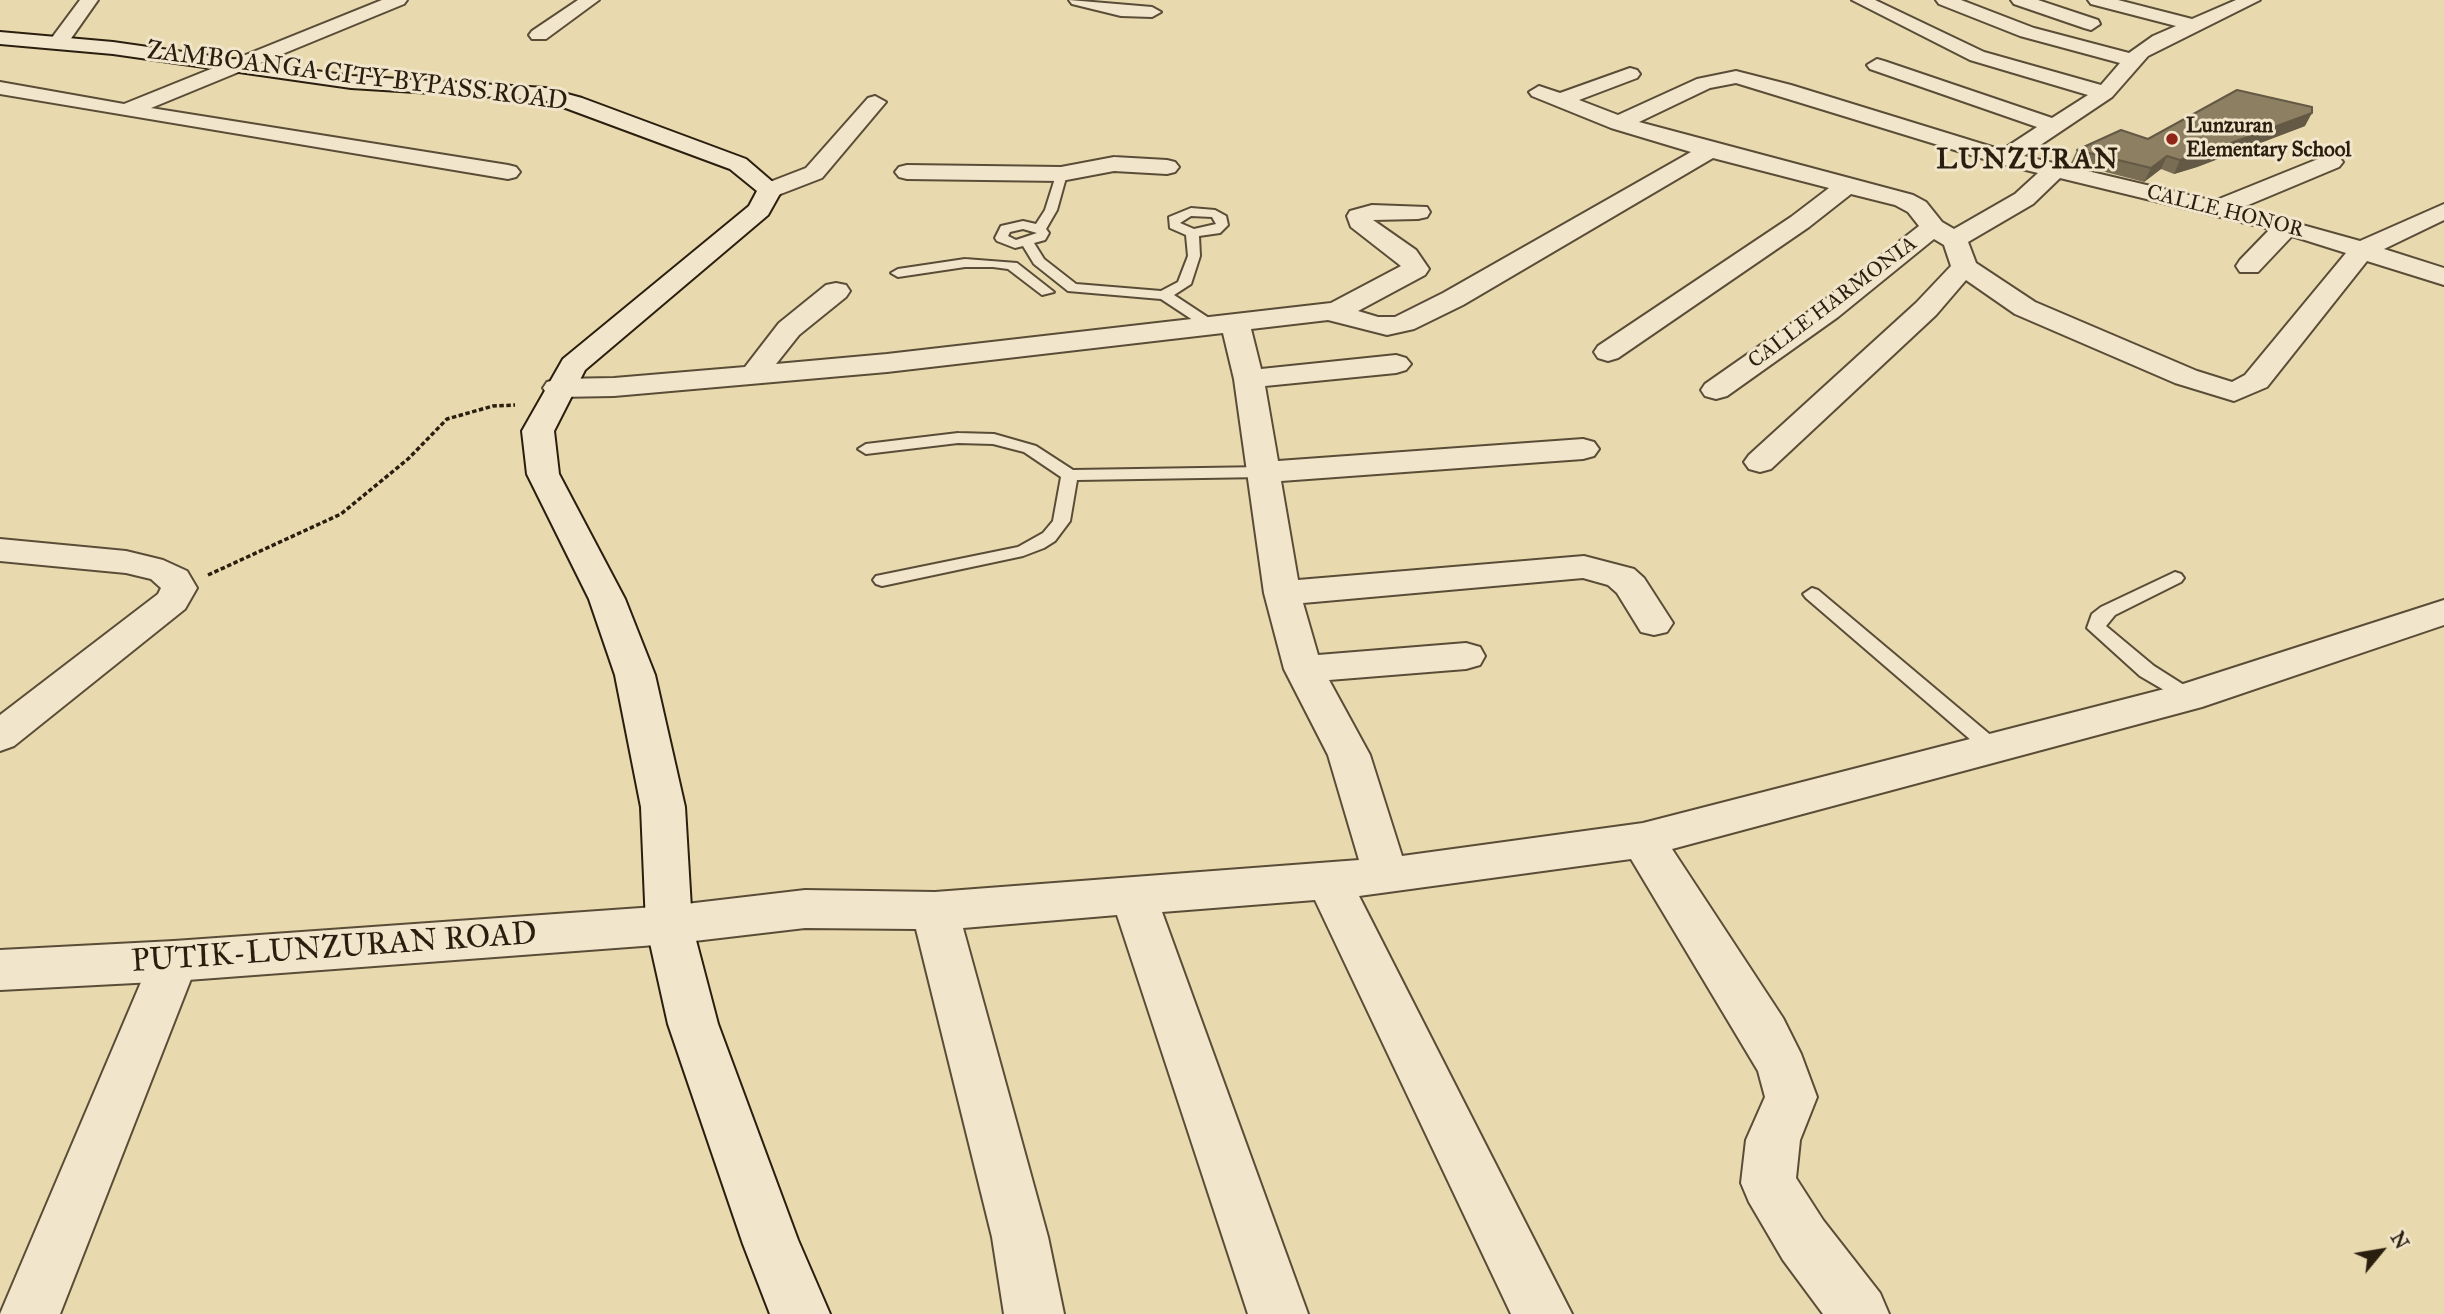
<!DOCTYPE html>
<html>
<head>
<meta charset="utf-8">
<style>
  body { margin:0 }
  #map { position:relative; width:2444px; height:1314px; overflow:hidden; background:#e9d9af; font-family:"IM FELL Great Primer",serif }
  canvas { display:block }
  .north { position:absolute; left:2346px; top:1216px; width:70px; height:70px; -webkit-text-stroke:5px #f1e6cb; paint-order:stroke; rotate:60deg; font-size:19px; font-weight:700; line-height:28px; text-align:center; color:#2a1e0f }
  .north::after { content:''; display:block; margin:auto; width:24px; height:32px; background:#2a1e0f; clip-path:polygon(50% 0,100% 100%,50% 72%,0 100%) }
</style>
</head>
<body>
<div id="map">
<canvas width="2444" height="1314"></canvas>
<div class="north">N</div>
</div>
<script>
const ctx = document.querySelector('canvas').getContext('2d');
ctx.lineJoin = 'round';
const shape = rows => new Path2D(rows.map(r => 'M' + r).join(''));
function strokePath(path, color, width, dash) { ctx.strokeStyle = color; ctx.lineWidth = width; ctx.lineCap = dash ? 'butt' : 'round'; ctx.setLineDash(dash || []); ctx.stroke(path); }
function fill(path, color) { ctx.fillStyle = color; ctx.fill(path, 'evenodd'); }
function write(font, color, halo, rows, align = 'center') {
  ctx.font = font + ' "IM FELL Great Primer",serif'; ctx.lineWidth = 6; ctx.setLineDash([]); ctx.textBaseline = 'middle'; ctx.strokeStyle = halo; ctx.fillStyle = color; for (const [text, x, y, turn = 0] of rows) {
    ctx.save(); ctx.translate(x, y); ctx.rotate((+turn || 0) * Math.PI / 180); ctx.textAlign = isNaN(turn) ? turn : align; if (halo) ctx.strokeText(text, 0, 0); ctx.fillText(text, 0, 0); ctx.restore();
  }
}
const path = shape([
  [208,575,341,514,408,459,447,419,493,406,515,405]
]);
const service = shape([
  [1057,172,1067,174,1057,210,1046,229,1049,233,1045,240,1034,243,1044,259,1076,284,1161,291,1178,282,1188,256,1186,235,1170,228,1169,217,1191,208,1215,210,1226,216,1228,225,1220,233,1199,236,1200,256,1191,284,1174,295,1215,322,1215,328,1205,328,1161,299,1068,291,1034,264,1023,246,1015,248,997,241,995,238,1001,226,1023,221,1036,224,1045,210,1057,172],
  [1191,216,1212,217,1216,224,1194,229,1180,223,1191,216],
  [1023,229,1037,233,1016,240,1008,236,1010,232,1023,229],
  [965,259,1017,263,1054,292,1042,295,1008,269,993,267,965,267,898,277,891,273,898,269,965,259],
  [958,433,994,434,1036,446,1073,470,1265,467,1273,472,1265,477,1077,480,1070,521,1055,541,1044,548,1023,556,882,586,876,584,873,580,876,576,1018,547,1043,533,1053,521,1061,477,1024,452,993,444,958,443,866,454,858,449,866,444,958,433],
  [2175,572,2181,574,2184,578,2181,582,2115,615,2106,626,2154,666,2195,692,2198,697,2195,702,2188,704,2140,676,2087,628,2092,614,2101,607,2175,572],
  [1812,588,1818,590,2000,743,2003,748,2000,753,1986,753,1806,598,1803,594,1812,588]
]);
const minor = shape([
  [80,0,98,0,65,47,51,47,48,43,80,0],
  [382,0,407,0,404,4,151,108,508,165,516,167,520,172,516,177,508,179,0,94,0,82,124,104,382,0],
  [578,0,599,0,546,39,532,39,529,35,532,31,578,0],
  [1069,0,1152,7,1161,12,1152,17,1121,16,1072,4,1069,0],
  [1852,0,1875,0,1984,52,2101,85,2120,63,2020,36,1939,4,1936,0,1961,0,2034,28,2129,53,2153,36,2176,26,2091,4,2088,0,2118,0,2192,19,2236,0,2260,0,2148,56,2112,97,2024,156,2214,201,2323,157,2339,157,2343,162,2339,167,2241,208,2360,241,2444,204,2444,220,2384,249,2444,268,2444,285,2367,261,2267,387,2234,401,2175,383,2015,314,1966,280,1936,315,1771,469,1760,472,1749,469,1744,462,1749,455,1916,303,1951,266,1944,245,1934,239,1838,317,1727,396,1716,399,1705,396,1701,390,1705,384,1818,305,1919,226,1908,212,1895,205,1851,194,1809,227,1618,358,1608,361,1598,358,1594,352,1598,346,1791,217,1829,188,1713,158,1463,305,1414,329,1387,335,1328,320,1251,329,1261,369,1396,355,1406,358,1411,364,1406,370,1396,373,1265,386,1278,461,1583,439,1594,442,1599,449,1594,456,1583,459,1281,481,1298,580,1584,556,1634,569,1644,578,1673,623,1667,632,1654,635,1641,632,1617,593,1608,585,1583,578,1303,603,1318,655,1466,643,1480,647,1485,656,1480,665,1466,669,1329,680,1370,755,1402,856,1643,823,2180,685,2444,600,2444,625,2202,707,1672,849,1783,1018,1801,1054,1817,1097,1800,1140,1796,1178,1823,1220,1880,1293,1889,1314,1823,1314,1783,1260,1749,1202,1741,1183,1746,1140,1765,1097,1758,1071,1631,859,1359,896,1572,1314,1511,1314,1315,900,1162,912,1308,1314,1248,1314,1117,915,963,928,1048,1237,1064,1314,1004,1314,992,1237,916,929,805,928,669,944,652,939,646,925,652,911,669,906,805,890,935,892,1359,860,1328,755,1284,669,1264,593,1234,379,1223,333,887,372,614,396,558,397,547,394,543,388,547,382,558,379,614,378,745,367,779,323,826,285,836,283,846,285,850,291,846,297,799,335,776,364,887,354,1331,303,1401,266,1351,227,1347,216,1350,211,1372,205,1427,207,1430,212,1427,217,1418,219,1373,220,1416,250,1429,269,1425,275,1358,311,1378,317,1395,317,1443,293,1691,152,1611,128,1532,96,1529,92,1539,86,1560,93,1630,68,1637,70,1640,74,1637,78,1579,100,1618,115,1697,79,1736,71,1791,85,2002,150,2037,127,1870,69,1867,65,1877,59,1884,61,2052,118,2088,95,1970,60,1852,0],
  [1736,83,1997,163,2038,173,2015,194,1954,229,1942,222,1926,202,1913,195,1639,122,1710,88,1736,83],
  [2060,178,2270,229,2240,260,2236,266,2240,272,2258,272,2292,236,2346,253,2245,375,2232,382,2197,371,2035,302,1976,263,1968,242,2033,204,2060,178],
  [2011,0,2038,0,2098,20,2100,24,2091,30,2084,28,2014,4,2011,0],
  [875,96,886,102,822,178,778,195,762,195,758,190,762,185,806,168,868,98,875,96],
  [1114,157,1167,160,1175,162,1179,167,1175,172,1167,174,1114,171,1061,181,907,179,899,177,895,172,899,167,907,165,1061,167,1114,157],
  [0,539,126,551,163,560,187,571,197,588,185,609,14,746,0,751,0,715,158,594,161,588,151,579,126,573,0,561,0,539],
  [174,941,191,947,198,961,60,1314,0,1314,150,961,157,947,174,941]
]);
const tertiary = shape([
  [669,906,686,911,692,925,686,939,669,944,174,981,0,990,0,950,174,941,669,906]
]);
const secondary = shape([
  [0,32,113,42,351,76,545,88,582,98,746,159,782,190,768,215,585,370,554,431,559,474,625,599,655,675,685,807,692,925,718,1024,798,1240,830,1314,770,1314,743,1244,668,1024,646,925,641,807,615,675,589,599,527,474,522,431,563,359,749,206,757,191,730,169,544,100,351,88,113,54,0,44,0,32]
]);
const wall = shape([
  [2305,126,2197,167,2174,174,2161,169,2144,182,2071,163,2077,150,2148,139]
]);
const shadedWall = shape([
  [2312,113,2305,126,2197,167,2174,174,2180,160],
  [2167,156,2161,169,2144,182,2151,168]
]);
const building = shape([
  [2237,90,2312,107,2312,113,2204,153,2180,160,2167,156,2151,168,2077,150,2121,130,2148,139,2237,90]
]);
const markers = [
  [2172,139,7,"#8f2418"]
];
const farPoinames = [
  ["Lunzuran",2186,127],
  ["Elementary School",2186,151]
];
const farStreetnames = [
  ["CALLE HONOR",2225,212,14],
  ["CALLE HARMONIA",1833,303,-37]
];
const streetNames = [
  ["ZAMBOANGA CITY BYPASS ROAD",357,77,7]
];
const farDistrictnames = [
  ["LUNZURAN",2028,161]
];
const nearStreetnames = [
  ["PUTIK-LUNZURAN ROAD",334,949,-4]
];
strokePath(service, '#5a4d37', 4);
strokePath(minor, '#5a4d37', 4);
strokePath(tertiary, '#5a4d37', 4);
strokePath(secondary, '#2a1e0f', 4);
strokePath(path, '#2a1e0f', 3.5, [4.5, 2.5]);
fill(service, '#f1e6cb');
fill(minor, '#f1e6cb');
fill(tertiary, '#f1e6cb');
fill(secondary, '#f1e6cb');
fill(wall, '#796d54');
fill(shadedWall, '#635945');
fill(building, '#8d7f62');
strokePath(building, '#635945', 2);
for (const [x, y, r, color] of markers) { const dot = new Path2D(); dot.arc(x, y, r, 0, 2 * Math.PI); ctx.fillStyle = color; ctx.fill(dot); strokePath(dot, '#f1e6cb', 2.5); }
write('bold 21px', '#2a1e0f', '#f1e6cb', farPoinames, 'left');
write('21px', '#2a1e0f', '#f1e6cb', farStreetnames);
write('26px', '#2a1e0f', '#f1e6cb', streetNames);
ctx.letterSpacing = '2px';
write('bold 28px', '#2a1e0f', '#f1e6cb', farDistrictnames);
ctx.letterSpacing = '0px';
write('32px', '#2a1e0f', '#f1e6cb', nearStreetnames);
</script>
</body>
</html>
